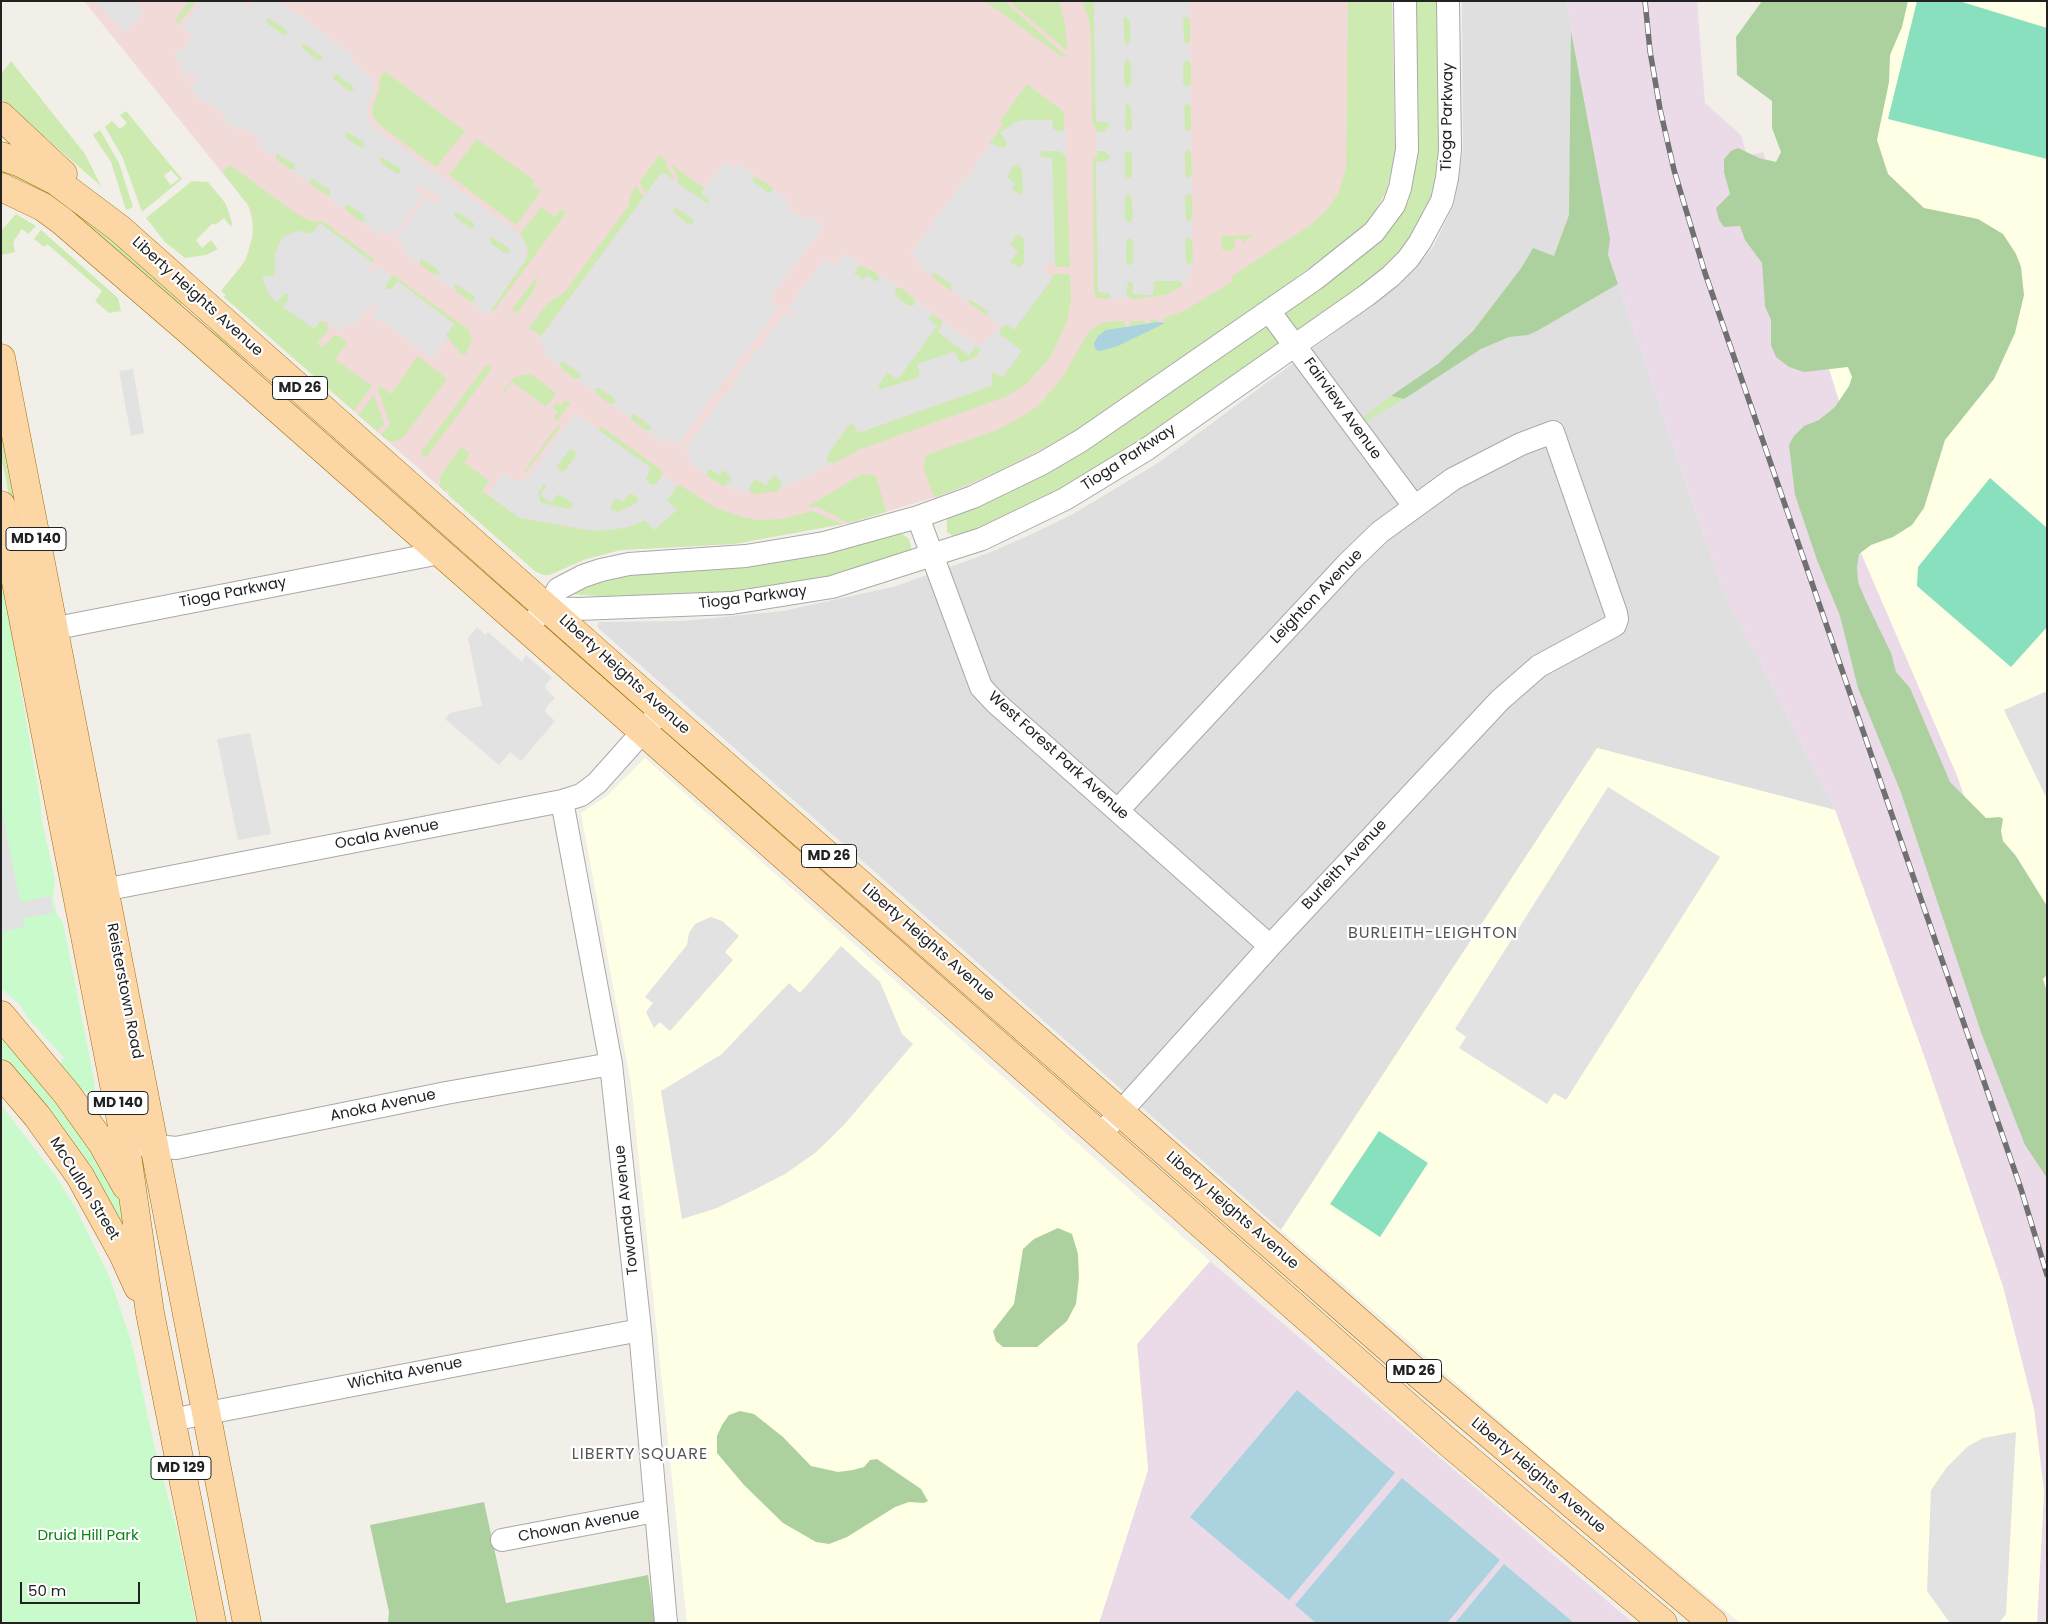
<!DOCTYPE html>
<html>
<head>
<meta charset="utf-8">
<style>
  body { margin:0 }
  #map { position:relative; width:2048px; height:1624px; overflow:hidden; background:#f2efe9; font-family:Poppins,sans-serif }
  canvas { display:block }
  .frame { position:absolute; inset:0; border:2px solid #222; pointer-events:none }
  .scale { position:absolute; left:20px; top:1582px; width:120px; height:22px; box-sizing:border-box; border:2px solid #222; border-top:0; padding-left:6px; font-size:15px; line-height:18px; white-space:nowrap; color:#222; -webkit-text-stroke:4px #fff; paint-order:stroke }
</style>
</head>
<body>
<div id="map">
<canvas width="2048" height="1624"></canvas>
<div class="frame"></div>
<div class="scale">50 m</div>
</div>
<script>
const ctx = document.querySelector('canvas').getContext('2d');
ctx.lineJoin = 'round';
function fill(path, color) { ctx.fillStyle = color; ctx.fill(path, 'evenodd'); }
const shape = rows => new Path2D(rows.map(r => 'M' + r).join(''));
function strokePath(path, color, width, dash) { ctx.strokeStyle = color; ctx.lineWidth = width; ctx.lineCap = dash ? 'butt' : 'round'; ctx.setLineDash(dash || []); ctx.stroke(path); }
function write(font, color, halo, rows, align = 'center') {
  ctx.font = font + ' Poppins,sans-serif'; ctx.lineWidth = 4.5; ctx.setLineDash([]); ctx.textBaseline = 'middle'; ctx.strokeStyle = halo; ctx.fillStyle = color; for (const [text, x, y, turn = 0] of rows) {
    ctx.save(); ctx.translate(x, y); ctx.rotate((+turn || 0) * Math.PI / 180); ctx.textAlign = isNaN(turn) ? turn : align; if (halo) ctx.strokeText(text, 0, 0); ctx.fillText(text, 0, 0); ctx.restore();
  }
}
const residential = shape([
  [1462,1,1566,1,1610,239,1608,255,1722,588,1835,810,1597,748,1281,1230,597,627,599,622,684,621,783,611,893,587,989,553,1032,534,1073,514,1158,463,1399,285,1432,249,1454,205,1463,151]
]);
const commercial = shape([
  [84,1,1392,1,1395,150,1386,192,1368,221,1259,304,1076,431,1033,455,970,485,939,496,849,523,734,544,620,550,586,559,549,575,543,575,535,571,224,297,226,295,221,291,242,266,252,245,253,223,248,205]
]);
const industrial = shape([
  [1566,1,1697,1,1705,103,1741,135,1747,156,1763,152,1958,778,2047,1040,2047,1623,2037,1623,2044,1491,2034,1409,2003,1287,1923,1053,1835,810,1722,588,1608,255,1610,239],
  [1210,1261,1633,1623,1099,1623,1148,1470,1137,1344]
]);
const education = shape([
  [1856,1,2047,1,2047,1040,1958,778,1811,437,1847,426,1778,207],
  [1597,748,1835,810,1923,1053,2003,1287,2034,1409,2044,1491,2037,1623,1740,1623,1558,1472,1281,1230],
  [645,758,1210,1261,1137,1344,1148,1470,1099,1623,687,1623,631,1084,581,813,607,796]
]);
const grass = shape([
  [188,1,196,1,179,24,176,23,177,18],
  [985,1,1004,1,1067,57,1062,57],
  [1009,1,1059,1,1065,23,1067,51],
  [1082,1,1094,1,1096,121,1107,122,1110,125,1107,131,1101,133,1096,132,1097,128,1092,123,1091,41,1089,20],
  [1348,1,1392,1,1395,156,1386,192,1372,216,1361,228,1331,252,1224,330,1076,431,1000,471,937,497,933,495,923,466,926,455,997,430,1023,416,1039,405,1062,378,1088,333,1097,325,1104,322,1124,321,1126,328,1130,326,1130,321,1145,321,1145,326,1150,325,1150,320,1158,319,1158,322,1163,325,1164,318,1184,311,1233,281,1231,277,1312,224,1327,210,1339,192,1346,168],
  [1414,1,1443,1,1445,125,1434,195,1399,258,1306,330,1297,330,1284,313,1412,185,1416,159],
  [1126,16,1130,19,1131,41,1127,45,1124,41,1123,18],
  [1188,16,1190,20,1190,42,1187,45,1183,40,1183,20],
  [268,18,287,30,288,34,283,35,267,23,266,21],
  [303,43,322,56,323,59,319,61,303,49,301,46],
  [1127,59,1131,63,1131,85,1128,88,1124,84,1124,63],
  [1187,59,1191,63,1191,84,1187,88,1183,84,1183,64],
  [11,61,85,154,101,186,1,99,1,74],
  [384,71,465,131,436,167,382,127,372,116,372,109,379,90,380,78],
  [334,75,338,75,353,86,354,90,349,91,334,79],
  [1027,84,1064,112,1064,130,1058,132,1053,129,1052,120,1033,120,1006,139,1008,143,1005,148,989,144,1003,124,1000,121],
  [1126,103,1129,104,1131,108,1132,128,1129,132,1125,130],
  [1187,103,1191,105,1191,129,1188,132,1184,128,1184,107],
  [126,111,182,179,142,212,122,156,105,127,112,121,120,129,127,123,120,115],
  [171,170,179,179,171,185,164,176],
  [100,130,119,163,133,207,126,210,111,162,93,135],
  [346,131,364,142,365,148,361,148,345,137],
  [477,139,535,181,532,184,541,191,516,225,449,175],
  [1188,149,1191,153,1192,176,1189,179,1185,174,1185,152],
  [1100,150,1107,152,1110,157,1107,161,1096,162,1098,292,1109,293,1111,295,1110,298,1105,299,1096,297,1094,291,1093,160,1098,155,1096,151],
  [1127,150,1132,154,1132,176,1128,179,1125,176,1125,153],
  [1043,151,1061,151,1066,156,1070,267,1055,267,1052,158,1041,157,1039,155],
  [276,153,294,164,296,169,289,169,276,159],
  [660,155,667,161,666,164,674,179,662,173,647,193,643,190,640,181],
  [381,157,400,168,401,172,397,174,382,164,379,160],
  [670,164,704,188,701,193,708,198,709,203,705,204,677,183,679,179],
  [1017,164,1022,170,1023,191,1020,195,1011,189,1014,184,1007,178,1013,166],
  [1,165,53,189,184,301,179,307,55,201,24,182,1,173],
  [230,165,297,214,308,220,324,222,375,260,373,263,320,223,312,234,297,231,282,238,275,275,263,277,270,296,277,302,284,294,288,294,289,299,314,329,320,321,328,323,328,331,317,343,323,347,334,336,339,336,347,343,335,359,372,386,354,411,224,297,226,295,221,291,246,260,253,234,252,213,248,205,222,171],
  [754,176,772,187,772,192,767,192,753,182],
  [311,178,330,190,330,195,326,195,312,185,309,182],
  [192,181,208,182,226,204,232,223,231,227,224,218,215,225,213,223,196,240,202,248,211,240,218,249,206,255,185,258,165,242,146,218],
  [637,185,640,193,645,196,541,336,529,328,548,303,564,293,628,207,631,194],
  [1128,193,1132,198,1133,218,1130,223,1125,220,1125,197],
  [1189,193,1192,196,1192,218,1189,222,1185,218,1185,197],
  [346,204,365,215,365,221,360,221,347,211,344,208],
  [541,207,555,217,561,209,566,213,493,312,491,310,526,260,528,249,520,234],
  [674,207,693,219,693,224,688,224,675,214,673,210],
  [456,211,473,222,475,227,471,229,456,218,454,215],
  [16,214,36,226,28,234,22,229,13,242,15,252,2,255,1,231],
  [41,230,118,298,121,311,109,313,95,301,102,291,47,244,44,247,34,239],
  [1016,235,1020,235,1024,240,1024,263,1020,268,1010,262,1018,252,1010,245],
  [1254,235,1242,243,1242,238,1234,239,1235,248,1228,252,1222,249,1221,236],
  [490,237,495,238,509,248,510,253,504,253,491,244],
  [1129,237,1133,242,1133,262,1130,266,1126,264,1126,241],
  [1189,237,1192,240,1193,261,1189,266,1186,262,1185,240],
  [420,258,438,270,440,275,433,274,421,265,419,262],
  [860,265,878,274,879,281,863,280,854,273],
  [933,273,936,273,950,283,953,286,951,291,931,276],
  [1054,274,1070,274,1071,301,1066,324,1050,358,1025,385,1005,397,861,449,833,464,827,462,828,452,850,424,854,425,858,433,993,385,990,375,992,372,1003,377,1022,351,999,334,1001,327,1007,325,1014,330],
  [393,275,469,330,472,340,466,354,462,355,446,335,454,324,398,282,392,289,386,289,386,284],
  [538,275,534,290,517,313,512,309],
  [1128,281,1133,283,1134,294,1152,295,1155,281,1181,281,1183,285,1166,295,1132,299,1126,294],
  [454,285,458,285,474,296,475,302,470,301,456,291],
  [896,288,901,288,915,299,914,306,909,306,895,296,894,293],
  [969,299,988,311,987,316,966,301],
  [931,314,943,321,938,332,969,355,977,346,981,349,979,353,975,358,963,363,958,362,954,352,918,364,920,374,918,378,879,390,878,385,887,373,898,379,937,326,928,319],
  [1266,324,1283,341,1214,393,1034,507,956,538,947,532,947,518],
  [210,327,260,369,258,370,214,336],
  [418,356,447,379,405,435,399,440,391,442,381,435,390,425,378,389,380,386,391,394],
  [561,361,580,372,581,377,575,379,561,368,559,365],
  [486,365,491,366,490,371,427,456,423,457,421,452],
  [527,374,534,376,556,393,546,407,512,382,504,393,502,392,515,377],
  [597,387,615,399,616,403,610,404,596,394,595,389],
  [374,395,384,424,377,431,358,415],
  [1391,396,1404,399,1363,423,1363,417],
  [566,400,570,403,557,421,554,418,558,412,552,407,557,403,561,405],
  [1,411,42,615,38,621,34,618,1,456],
  [631,413,650,425,650,430,646,431,631,419],
  [558,425,560,427,526,472,524,471],
  [601,426,660,469,663,475,656,484,651,485,646,479,651,468,598,430],
  [461,447,470,453,464,462,489,481,482,491,520,518,586,530,632,526,645,520,654,530,677,510,667,501,677,486,683,487,716,508,742,517,758,520,782,519,812,511,843,524,734,544,620,550,586,559,549,575,543,575,535,571,448,495,450,492,447,490,445,492,440,486,440,476],
  [571,448,577,454,565,471,561,472,557,466],
  [707,469,723,470,731,476,731,480,726,486,723,486,707,476],
  [862,474,876,476,886,512,849,523,818,507,807,507],
  [774,475,782,482,778,491,757,494,749,492,748,489,755,479,766,485],
  [543,484,547,486,541,496,551,503,557,495,561,495,572,503,573,507,569,509,541,503,538,494],
  [629,493,638,497,639,502,618,512,611,510,611,506,616,497,622,501],
  [900,532,909,539,911,546,911,551,900,560,771,590,633,599,570,594,591,581]
]);
const forest = shape([
  [1762,1,1908,1,1902,27,1890,55,1889,82,1877,140,1888,174,1924,208,1978,219,2003,234,2016,254,2021,267,2024,295,2015,333,1994,379,1945,440,1924,508,1912,525,1893,537,1871,545,1859,554,1857,567,1858,582,1865,599,1891,653,1896,672,1910,688,1950,782,1986,818,2000,817,2003,819,2001,831,2003,841,2016,856,2047,906,2047,975,2043,979,2047,992,2047,1178,2025,1145,1982,1035,1900,790,1858,688,1840,616,1817,560,1795,495,1789,445,1794,436,1804,426,1819,420,1835,407,1849,386,1852,377,1848,367,1804,372,1789,367,1776,357,1771,345,1771,320,1765,306,1762,263,1745,240,1740,226,1724,227,1719,220,1716,208,1730,194,1724,172,1724,159,1731,151,1738,148,1759,158,1776,162,1781,152,1772,128,1772,101,1737,75,1736,37],
  [1571,31,1610,239,1608,255,1618,284,1537,331,1528,335,1509,337,1481,349,1404,399,1391,396,1439,363,1473,331,1522,267,1533,248,1554,256,1569,215],
  [1058,1228,1072,1234,1078,1254,1079,1278,1076,1304,1067,1321,1037,1347,1003,1347,996,1341,993,1331,1014,1304,1023,1249,1034,1239],
  [740,1411,754,1414,783,1437,811,1466,838,1472,853,1470,864,1467,870,1460,877,1459,921,1489,928,1501,924,1503,909,1502,895,1507,847,1537,829,1544,816,1542,783,1523,744,1485,717,1453,717,1436,722,1425,729,1415],
  [484,1502,506,1603,648,1575,655,1623,388,1623,389,1612,370,1525]
]);
const park = shape([
  [1,543,23,666,17,668,41,805,41,817,55,879,53,898,56,912,63,923,70,958,94,1079,95,1091,91,1092,81,1092,57,1068,64,1058,28,1018,21,1006,1,988],
  [1,1037,57,1100,111,1179,121,1201,128,1235,22,1081,1,1059],
  [1,1105,55,1175,76,1209,110,1278,132,1344,156,1453,177,1530,196,1623,1,1623]
]);
const pitch = shape([
  [1917,1,1959,1,2047,28,2047,159,1888,119],
  [1990,478,2047,528,2047,627,2011,667,1917,586,1918,567],
  [1379,1131,1428,1163,1380,1237,1330,1204]
]);
const parking = shape([
  [96,1,136,1,137,6,144,12,135,25,131,24,124,32],
  [201,1,239,1,250,9,252,5,249,1,279,1,352,55,353,62,373,78,374,90,366,111,369,121,374,128,520,234,526,245,527,257,491,310,489,316,470,301,475,302,474,296,458,285,454,285,456,291,433,274,440,275,438,270,421,258,419,262,421,265,399,249,404,250,405,247,396,239,423,202,427,197,437,203,440,200,439,197,416,183,416,189,423,195,393,236,382,230,380,233,381,236,360,221,365,221,364,215,347,204,344,208,347,211,326,195,330,195,330,190,312,178,309,182,312,185,289,169,295,170,294,164,276,152,274,156,276,159,255,143,260,144,259,139,241,127,239,130,241,133,219,117,225,117,224,113,208,102,205,102,205,105,188,85,193,86,197,78,188,71,185,80,174,49,181,52,191,40,190,34,182,28],
  [269,17,287,30,288,34,283,35,267,23,266,20],
  [304,43,322,56,323,59,318,61,303,49,301,46],
  [336,74,353,86,354,91,349,91,334,79,333,75],
  [346,131,364,142,365,148,360,147,345,137],
  [381,157,400,168,401,172,397,174,382,164,379,160],
  [456,211,473,222,475,227,471,229,456,218,454,215],
  [491,237,509,248,509,254,504,253,491,244,489,240],
  [1094,1,1190,1,1190,20,1186,15,1183,20,1184,42,1189,44,1190,40,1191,63,1186,59,1183,64,1183,84,1188,88,1191,84,1191,106,1186,103,1184,107,1185,130,1189,131,1191,128,1191,153,1189,150,1185,151,1184,164,1185,177,1189,179,1192,176,1192,196,1188,193,1185,197,1186,220,1189,222,1192,218,1192,240,1189,237,1185,240,1186,262,1189,265,1192,263,1192,268,1188,281,1183,286,1181,281,1154,281,1153,295,1133,294,1133,283,1128,281,1126,294,1132,299,1108,299,1111,297,1109,293,1098,292,1096,162,1107,161,1110,157,1105,151,1096,151,1096,132,1104,132,1110,125,1107,122,1096,122],
  [1126,16,1130,21,1131,41,1127,45,1124,41,1123,18],
  [1127,59,1131,63,1131,84,1127,88,1124,84,1124,63],
  [1128,103,1131,108,1132,128,1127,132,1125,128,1124,107],
  [1127,150,1132,154,1132,176,1128,179,1125,176,1125,154],
  [1128,193,1132,198,1133,218,1130,223,1125,219,1125,197],
  [1129,237,1133,242,1133,262,1130,266,1126,262,1126,241],
  [1024,120,1052,120,1052,128,1058,132,1064,130,1066,125,1066,156,1059,151,1043,151,1039,154,1042,158,1052,158,1055,262,1043,264,1043,270,1053,278,1014,330,1007,325,1001,327,987,316,988,311,972,300,966,301,951,291,952,285,937,274,934,273,931,276,918,266,918,260,910,254,928,230,933,229,932,224,967,177,971,177,971,172,992,143,1001,148,1007,147,1007,142,1000,133,1015,122],
  [1017,164,1022,170,1023,191,1020,195,1011,189,1015,184,1006,176,1013,166],
  [1017,234,1023,236,1024,240,1024,263,1020,268,1010,262,1018,252,1011,246,1010,242],
  [725,161,735,168,738,165,736,161,757,177,753,176,752,180,767,192,772,192,772,187,792,203,788,202,786,206,795,213,805,219,808,216,806,213,824,226,770,298,771,302,779,307,742,358,737,358,738,363,710,400,706,401,707,405,678,445,668,439,665,441,666,445,645,430,650,430,651,426,636,414,630,414,631,419,610,404,615,403,615,399,599,387,595,389,596,394,575,379,580,378,581,374,566,362,560,362,561,368,541,353,546,352,547,349,538,341,662,172,708,204,709,200,701,193],
  [676,207,693,219,693,224,688,224,675,214,673,210],
  [320,223,373,263,368,270,370,274,378,266,392,277,386,284,386,289,392,289,398,281,454,324,446,335,448,338,432,358,372,315,377,307,376,304,373,304,357,322,343,327,340,331,324,320,320,321,314,329,283,307,289,299,288,294,284,294,277,303,270,296,262,277,275,275,275,253,282,238,297,231,312,234],
  [845,253,863,266,857,266,853,272,863,280,867,275,877,282,880,278,878,274,881,275,901,288,896,288,894,294,909,306,915,305,914,299,936,315,931,314,928,318,937,326,902,374,898,379,887,373,878,386,879,390,918,378,920,374,917,364,923,362,955,352,960,363,976,357,980,351,980,347,975,347,969,355,938,332,943,324,942,320,979,346,1000,328,1000,334,1022,351,1003,377,996,372,991,373,993,385,858,433,854,425,850,424,827,455,827,462,834,463,778,491,782,482,774,475,766,485,755,479,748,489,752,493,724,486,731,480,729,475,723,470,719,475,709,469,706,472,707,476,687,461,691,461,693,457,684,449,697,431,702,430,701,426,729,389,733,388,732,383,760,346,764,346,764,341,785,312,793,317,797,317,797,313,789,307,825,258,835,265],
  [133,369,144,433,131,436,119,371],
  [575,413,651,468,646,477,647,482,654,486,663,475,677,486,667,501,677,510,654,530,645,520,624,528,597,531,520,518,488,495,504,474,515,481,527,479],
  [570,449,574,449,577,454,565,471,561,472,557,469,557,466],
  [543,484,547,486,540,495,551,503,557,495,561,495,573,504,573,508,569,509,541,503,538,494],
  [630,493,639,498,637,503,618,512,611,510,611,506,616,498,622,502],
  [477,627,485,635,488,632,522,662,526,655,552,678,545,685,546,689,555,698,546,708,545,712,555,721,521,761,510,752,499,765,445,719,450,713,482,706,468,638],
  [2047,691,2047,799,2004,710],
  [250,733,271,834,238,840,217,739],
  [1608,787,1720,857,1566,1100,1554,1093,1547,1104,1459,1048,1466,1037,1455,1029],
  [1,805,20,902,50,896,53,913,23,918,24,927,1,932],
  [711,917,722,921,739,936,725,952,733,960,670,1031,660,1022,654,1028,646,1012,653,1003,645,997,687,945,689,933,695,924],
  [841,946,880,982,902,1034,913,1044,843,1126,815,1153,785,1174,752,1191,717,1208,682,1219,661,1091,722,1054,789,983,800,993],
  [2016,1432,2006,1614,1999,1623,1950,1623,1927,1591,1931,1490,1947,1467,1967,1447,1983,1438]
]);
const water = shape([
  [1158,322,1165,323,1118,346,1100,351,1095,349,1094,343,1098,336,1106,330],
  [1297,1390,1395,1473,1289,1600,1190,1517],
  [1402,1478,1500,1560,1447,1623,1316,1623,1295,1605],
  [1504,1564,1574,1623,1455,1623]
]);
const minor = shape([
  [1269,311,1414,506],
  [918,517,981,687,996,703,1270,946],
  [548,608,578,609,732,603,832,587,982,539,1065,499,1147,449,1367,295,1391,276,1408,259,1420,242,1442,201,1447,178,1450,150,1448,1],
  [538,616,548,608,558,589,583,576,601,570,629,564,746,556,824,543,918,517,973,497,1043,463,1082,440,1315,279,1374,232,1394,205,1400,188,1407,150,1405,1],
  [26,634,440,553],
  [562,801,611,1064,640,1330,666,1623],
  [88,893,562,801,581,795,597,783,662,710],
  [1100,1135,1270,946,1500,700,1539,666,1615,625,1617,619,1616,613,1553,432,1521,444,1453,479,1380,532,1348,563,1118,810],
  [138,1144,176,1148,446,1093,611,1064],
  [171,1420,640,1330],
  [502,1540,655,1511]
]);
const major = shape([
  [1,116,63,174],
  [1,156,21,163,56,181,120,229,662,710,1417,1373,1713,1623],
  [1,187,43,207,62,221,195,336,1449,1443,1663,1623],
  [1,358,247,1623],
  [1,505,125,1141,150,1313,212,1623],
  [1,1015,67,1094,102,1143,126,1186],
  [1,1074,37,1116,80,1176,123,1254,138,1287]
]);
const rail = shape([
  [1645,1,1650,51,1660,109,1674,170,1705,273,2021,1189,2047,1275]
]);
const shields = [
  [300,388,55],
  [36,539,60],
  [829,856,55],
  [118,1103,60],
  [1414,1371,55],
  [181,1468,60]
];
const shieldNames = [
  ["MD 26",300,388],
  ["MD 140",36,539],
  ["MD 26",829,856],
  ["MD 140",118,1103],
  ["MD 26",1414,1371],
  ["MD 129",181,1468]
];
const streetNames = [
  ["Tioga Parkway",1448,117,-89],
  ["Liberty Heights Avenue",197,297,42],
  ["Fairview Avenue",1342,409,54],
  ["Tioga Parkway",1129,458,-33],
  ["Tioga Parkway",233,593,-11],
  ["Leighton Avenue",1317,597,-46],
  ["Tioga Parkway",753,598,-7],
  ["Liberty Heights Avenue",624,675,42],
  ["West Forest Park Avenue",1058,756,42],
  ["Ocala Avenue",387,835,-11],
  ["Burleith Avenue",1345,865,-47],
  ["Liberty Heights Avenue",928,943,41],
  ["Reisterstown Road",124,991,79],
  ["Anoka Avenue",383,1106,-12],
  ["McCulloh Street",84,1189,58],
  ["Towanda Avenue",627,1210,-96],
  ["Liberty Heights Avenue",1232,1211,41],
  ["Wichita Avenue",405,1374,-11],
  ["Liberty Heights Avenue",1538,1476,40],
  ["Chowan Avenue",579,1526,-11]
];
const parkNames = [
  ["Druid Hill Park",88,1536]
];
const neighbourhoodNames = [
  ["BURLEITH-LEIGHTON",1433,934],
  ["LIBERTY SQUARE",640,1455]
];
fill(residential, '#e0dfdf');
fill(commercial, '#f2dad9');
fill(industrial, '#ebdbe8');
fill(education, '#ffffe5');
fill(grass, '#cdebb0');
fill(forest, '#add19e');
fill(park, '#c8facc');
fill(pitch, '#88e0be');
fill(parking, '#e2e2e2');
fill(water, '#aad3df');
strokePath(minor, '#a9a9a9', 24);
strokePath(major, '#a06b00', 29);
strokePath(minor, '#fff', 22);
strokePath(major, '#fcd6a4', 28);
strokePath(rail, '#707070', 5.5);
strokePath(rail, '#fff', 4, [11]);
for (const [x, y, w] of shields) { const box = new Path2D(); box.roundRect(x - w / 2, y - 11.5, w, 23, 4); ctx.fillStyle = '#fff'; ctx.fill(box); strokePath(box, '#222', 1); }
write('bold 14px', '#222', null, shieldNames);
write('15px', '#222', '#fff', streetNames);
write('15px', '#0c8416', '#fff', parkNames);
ctx.letterSpacing = '1px';
write('16px', '#555', '#fff', neighbourhoodNames);
ctx.letterSpacing = '0px';
</script>
</body>
</html>
